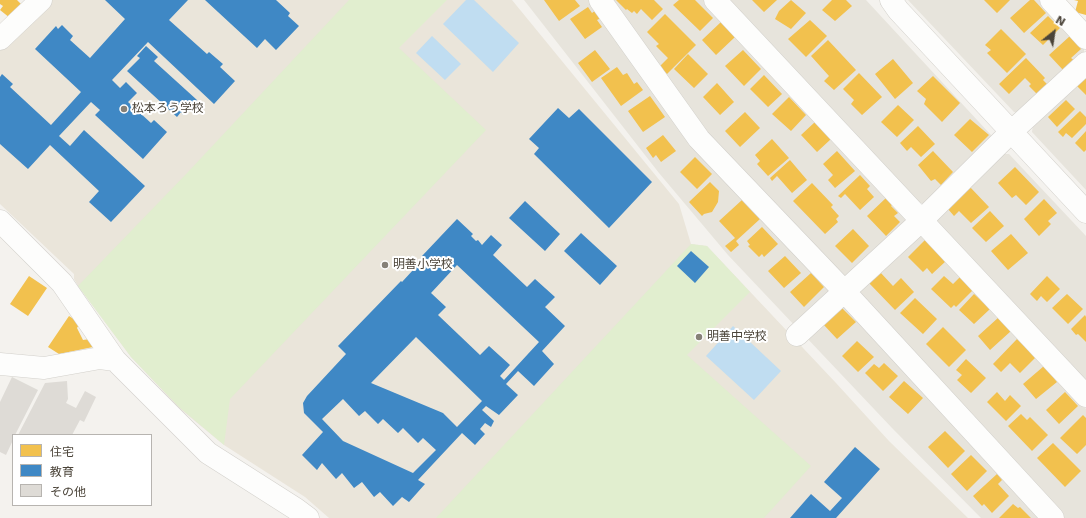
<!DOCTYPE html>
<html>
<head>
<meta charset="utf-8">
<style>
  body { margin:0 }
  #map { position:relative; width:1086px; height:518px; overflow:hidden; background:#f4f2ee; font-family:"DejaVu Sans","Noto Sans JP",sans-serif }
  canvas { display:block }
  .legend { position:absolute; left:12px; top:434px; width:140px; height:72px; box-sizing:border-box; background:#fff; border:1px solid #b7b4b0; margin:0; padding:5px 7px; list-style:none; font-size:12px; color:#4b4439 }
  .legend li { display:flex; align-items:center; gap:8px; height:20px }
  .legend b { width:20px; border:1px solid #b7b4b0 }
  .north { position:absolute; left:1034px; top:12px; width:40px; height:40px; -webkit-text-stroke:3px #fff; paint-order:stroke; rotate:30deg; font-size:11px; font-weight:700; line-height:16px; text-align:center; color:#4b4439 }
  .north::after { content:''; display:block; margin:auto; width:14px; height:18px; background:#4b4439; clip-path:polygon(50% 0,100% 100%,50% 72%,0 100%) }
</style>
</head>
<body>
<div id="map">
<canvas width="1086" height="518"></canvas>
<ul class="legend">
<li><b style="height:11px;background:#f2c14e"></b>住宅</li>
<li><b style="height:11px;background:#3f88c5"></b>教育</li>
<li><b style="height:11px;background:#dedbd6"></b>その他</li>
</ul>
<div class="north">N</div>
</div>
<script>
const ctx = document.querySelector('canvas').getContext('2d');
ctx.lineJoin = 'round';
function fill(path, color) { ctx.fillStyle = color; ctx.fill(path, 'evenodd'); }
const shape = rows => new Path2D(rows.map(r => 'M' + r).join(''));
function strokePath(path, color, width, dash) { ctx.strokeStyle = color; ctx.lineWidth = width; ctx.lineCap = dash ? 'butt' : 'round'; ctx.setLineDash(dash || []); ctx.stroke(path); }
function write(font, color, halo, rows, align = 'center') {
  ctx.font = font + ' "DejaVu Sans","Noto Sans JP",sans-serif'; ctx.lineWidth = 4; ctx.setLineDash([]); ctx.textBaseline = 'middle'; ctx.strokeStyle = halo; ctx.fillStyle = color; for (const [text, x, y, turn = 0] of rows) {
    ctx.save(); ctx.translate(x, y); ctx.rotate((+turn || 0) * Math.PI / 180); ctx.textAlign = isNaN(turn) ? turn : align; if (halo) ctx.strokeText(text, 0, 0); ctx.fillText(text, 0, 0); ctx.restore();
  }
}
const residential = shape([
  [524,0,590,0,834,293,797,328,728,255,659,173],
  [609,0,704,0,906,215,906,224,848,276,838,276,704,133],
  [724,0,866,0,991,135,990,142,926,204,916,202],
  [908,0,1039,0,1084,48,1084,56,1022,113,1014,112],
  [1086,74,1086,190,1032,132,1033,125],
  [1002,154,1009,154,1086,236,1086,386,935,225,937,215],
  [914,234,924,236,1086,409,1086,518,1064,518,858,295,859,287],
  [841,301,1044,518,981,518,892,428,804,335]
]);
const education = shape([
  [48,0,512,0,679,204,691,244,707,246,836,383,889,441,968,518,329,518,305,497,224,445,179,408,131,357,78,286,74,279,74,274,0,204,0,46]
]);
const green = shape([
  [349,0,447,0,399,48,486,130,230,399,224,445,179,407,131,357,78,286,188,172],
  [691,244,707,246,750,292,687,355,811,466,764,518,436,518]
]);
const water = shape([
  [466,0,474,0,519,43,493,72,443,24],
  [432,36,461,64,445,80,416,53],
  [733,326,781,371,754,400,706,356]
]);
const homes = shape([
  [0,0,17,0,22,5,10,18,0,10,3,6,0,4],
  [544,0,575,0,580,6,559,21],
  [616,0,654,0,663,9,652,20,641,9,637,14,634,11,632,13,627,9,626,10],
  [679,0,695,0,713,18,700,31,673,5],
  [752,0,777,0,764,12],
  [791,0,806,13,791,29,775,19,779,11],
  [832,0,846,0,852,6,835,21,822,10],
  [984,0,1010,0,997,13],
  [1030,0,1034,0,1046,13,1024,33,1010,18],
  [1074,0,1086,0,1086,15,1075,12,1078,1],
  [588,7,592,13,596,10,601,18,597,20,602,27,585,39,570,19],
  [665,14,696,45,667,74,659,67,668,58,656,46,659,44,647,32],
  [1048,16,1060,28,1043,45,1030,33],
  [810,20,827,36,806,57,788,39],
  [721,22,735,37,716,55,702,40],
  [1001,29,1026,54,1007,73,987,53,991,50,985,45],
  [1070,36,1081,49,1071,58,1075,61,1064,71,1049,55],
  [828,40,856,70,834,90,824,81,829,76,811,56],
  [595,50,610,69,592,82,578,63],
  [743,50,761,69,744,86,725,66],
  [688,54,708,74,694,88,674,69],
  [1026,58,1045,78,1043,80,1048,85,1038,95,1029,86,1031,84,1025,78,1009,94,999,84],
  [893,59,913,83,895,99,875,74],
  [617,67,623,75,627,73,634,84,637,82,643,90,621,106,601,78],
  [859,73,882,97,862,115,851,104,854,100,843,89],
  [764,75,782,94,768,107,750,89],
  [933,76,960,103,942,122,924,104,926,99,917,91],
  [1086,77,1086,95,1077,86],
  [717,83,734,102,720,115,703,97],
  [650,96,665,117,643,132,628,111],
  [789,97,806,115,791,131,772,114],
  [1066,100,1075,109,1057,127,1048,117],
  [898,105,914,120,897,137,881,122],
  [1080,111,1086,117,1086,124,1072,138,1066,133,1063,137,1058,132],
  [745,112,760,128,740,147,725,131],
  [970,119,989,135,972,152,954,135],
  [815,122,831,139,817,152,801,135],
  [918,126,935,144,921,157,911,147,907,151,900,143],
  [1086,131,1086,150,1084,152,1075,143],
  [663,135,676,151,661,162,656,155,653,158,646,148],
  [772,139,789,158,768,176,757,164,760,161,755,155],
  [837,151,855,171,835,188,828,180,833,175,823,164],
  [933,151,953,172,941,185,935,179,931,181,918,165],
  [695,157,712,174,697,189,680,172],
  [790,160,807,180,792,193,777,176,772,181,770,178],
  [1015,167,1039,192,1026,205,1016,195,1012,198,998,183],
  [860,175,870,186,867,189,874,197,860,210,845,194,841,198,838,196],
  [710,182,719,191,718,202,712,212,704,214,702,216,689,202],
  [812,183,833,205,831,207,839,216,836,219,838,222,825,234,793,201],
  [970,187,989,207,971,223,959,211,954,216,948,209],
  [887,197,893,204,891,206,898,213,894,216,900,222,886,236,867,216],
  [1044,199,1057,213,1048,221,1051,224,1039,236,1024,219],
  [742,200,760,219,736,241,739,245,731,252,725,246,735,238,719,221],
  [990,211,1004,226,986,242,972,228],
  [762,227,778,244,764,257,762,254,759,257,748,246,750,245,747,241],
  [853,229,869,246,852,263,835,246],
  [1011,234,1028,253,1008,270,991,251],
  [925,240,946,261,932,274,927,268,923,272,908,257],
  [785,256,801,273,784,288,768,271],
  [880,272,893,286,901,278,914,292,895,310,869,283],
  [811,273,824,287,804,307,790,292],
  [29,276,47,288,28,316,10,304],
  [944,276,953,284,960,277,973,290,956,307,954,305,951,308,931,289],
  [1047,276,1060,289,1047,302,1041,296,1037,301,1030,294],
  [974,294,990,309,974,324,959,310],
  [1067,294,1083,309,1068,324,1052,308],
  [915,298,937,319,923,334,900,313],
  [841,307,856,322,837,339,823,324],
  [1085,315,1086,317,1086,342,1078,334,1076,335,1071,329],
  [69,316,80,323,77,328,83,340,90,339,93,347,59,354,48,347],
  [999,317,1011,331,990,350,978,336],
  [943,327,966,350,949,367,926,344],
  [1017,339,1036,357,1020,373,1010,363,1001,372,993,364],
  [857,341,874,357,858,372,842,356],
  [966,359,986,378,971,393,957,380,962,375,956,370],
  [884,363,898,376,883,391,865,373,874,364,879,368],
  [1044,366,1057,382,1036,399,1023,384],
  [904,381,923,398,908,414,889,397],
  [997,392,1005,401,1010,395,1021,406,1006,421,987,402],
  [1065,392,1078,406,1059,424,1046,410],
  [1021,414,1027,420,1030,417,1048,435,1032,451,1008,426],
  [1083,415,1086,418,1086,445,1077,454,1060,438],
  [945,431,965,451,948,468,928,447],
  [1053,443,1081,471,1065,487,1037,458],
  [971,455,987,471,967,491,951,474],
  [997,474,1002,480,998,484,1009,496,992,513,984,504,982,506,973,496],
  [1013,504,1018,508,1020,507,1031,518,999,518]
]);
const schools = shape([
  [105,0,188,0,169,20,207,54,209,52,223,64,220,67,235,81,214,104,148,42,112,80,120,88,126,82,137,93,128,102,151,123,154,120,167,132,143,159,95,115,100,110,91,102,59,136,70,146,84,130,145,186,111,222,89,202,99,191,50,145,28,169,0,144,0,77,2,74,13,84,10,87,51,125,81,92,35,49,56,26,58,29,62,25,73,36,70,40,90,58,125,19],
  [205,0,276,0,290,13,288,16,299,26,276,50,265,39,257,48],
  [146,46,158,57,154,61,197,100,183,115,181,112,177,117,127,71,140,58,137,56],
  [558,108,569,118,579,109,652,182,609,228,534,154,539,148,529,139],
  [525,201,560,234,545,251,509,218],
  [457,219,473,234,471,236,476,241,478,240,482,245,491,235,502,245,493,255,527,287,535,279,555,297,545,307,565,326,542,351,554,364,534,386,518,371,506,384,518,395,499,415,486,406,482,410,494,421,491,427,485,423,480,429,485,434,475,445,462,433,418,480,425,484,409,502,402,497,393,506,380,492,374,497,362,482,354,488,342,473,336,479,322,463,317,470,302,455,323,432,304,413,303,403,307,396,346,354,338,346,401,281,402,282,424,258,422,256],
  [457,265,539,342,504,380,500,376,510,365,489,346,480,355,438,315,446,307,431,293],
  [416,337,482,401,457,427,443,413,371,383],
  [343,399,359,416,365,411,378,424,383,419,398,433,403,428,418,443,423,438,436,450,413,473,343,441,322,419],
  [581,233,617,266,600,285,564,251],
  [691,251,709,267,695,283,677,266],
  [855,447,880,469,836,518,790,518,811,494,830,511,842,498,824,482]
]);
const building = shape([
  [12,377,38,390,15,435,13,435,13,440,6,455,0,452,0,402],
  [67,381,68,399,66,403,76,408,85,391,96,397,84,422,80,420,72,435,18,435,45,383]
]);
const minor = shape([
  [600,0,699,139,844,291,1053,518],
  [715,0,1086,396],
  [891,0,898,10,1086,212],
  [1051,0,1086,38],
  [0,39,41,0],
  [0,221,62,283,115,360,208,453,296,509,308,518],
  [797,335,922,220,1011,132,1086,63],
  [0,364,44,368,100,358,115,360]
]);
const markers = [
  [124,109,4,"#868178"],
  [385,265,4,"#868178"],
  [699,337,4,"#868178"]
];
const poiNames = [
  ["松本ろう学校",132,109],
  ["明善小学校",393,265],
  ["明善中学校",707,337]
];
fill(residential, '#e7e4dc');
fill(education, '#eae5da');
fill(green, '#e1eecf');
fill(water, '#c0ddf1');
fill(homes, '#f2c14e');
fill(schools, '#3f88c5');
fill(building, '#dedbd6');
strokePath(minor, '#d2d0cb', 23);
strokePath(minor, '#fdfdfc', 22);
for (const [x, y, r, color] of markers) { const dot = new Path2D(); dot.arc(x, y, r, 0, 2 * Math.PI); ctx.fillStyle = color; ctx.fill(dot); strokePath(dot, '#fff', 1.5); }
write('12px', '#4b4439', '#fff', poiNames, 'left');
</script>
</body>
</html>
